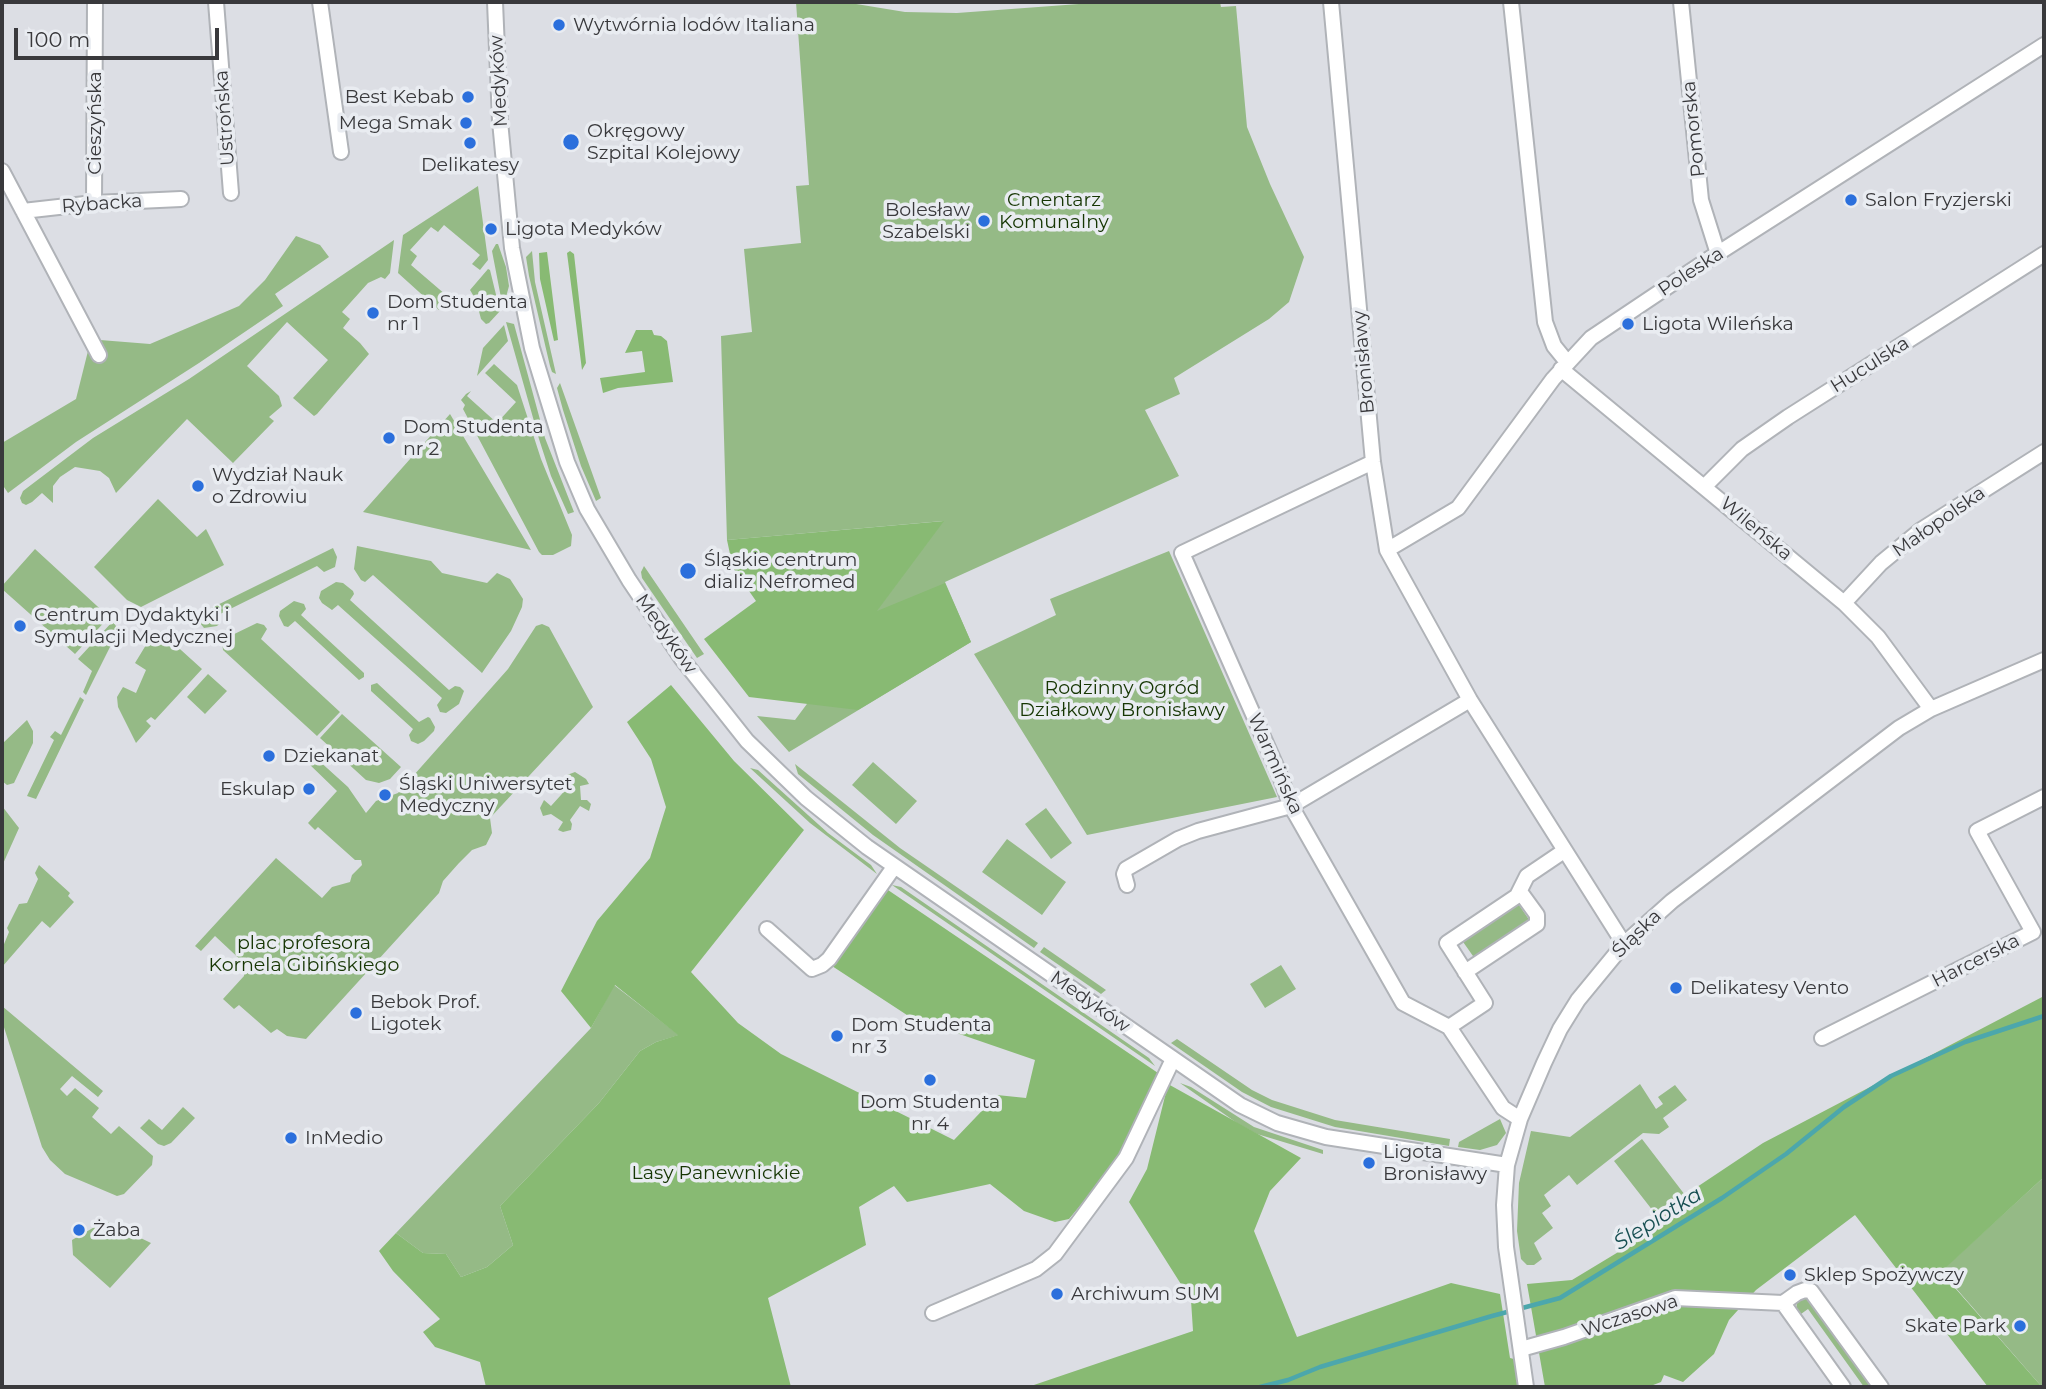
<!DOCTYPE html>
<html>
<head>
<meta charset="utf-8">
<style>
  body { margin:0 }
  #map { position:relative; width:2046px; height:1389px; overflow:hidden; background:#dcdee4; font-family:Montserrat,sans-serif }
  canvas { display:block }
  .frame { position:absolute; inset:0; border:4px solid #39393c; pointer-events:none }
  .scale { position:absolute; left:14px; top:28px; width:205px; height:32px; box-sizing:border-box; border:4px solid #39393c; border-top:0; padding-left:9px; font-size:21px; line-height:24px; white-space:nowrap; color:#39393c; -webkit-text-stroke:5px #e9ecf1; paint-order:stroke }
</style>
</head>
<body>
<div id="map">
<canvas width="2046" height="1389"></canvas>
<div class="frame"></div>
<div class="scale">100 m</div>
</div>
<script>
const ctx = document.querySelector('canvas').getContext('2d');
ctx.lineJoin = 'round';
function fill(path, color) { ctx.fillStyle = color; ctx.fill(path, 'evenodd'); }
const shape = rows => new Path2D(rows.map(r => 'M' + r).join(''));
function strokePath(path, color, width, dash) { ctx.strokeStyle = color; ctx.lineWidth = width; ctx.lineCap = dash ? 'butt' : 'round'; ctx.setLineDash(dash || []); ctx.stroke(path); }
function write(font, color, halo, rows, align = 'center') {
  ctx.font = font + ' Montserrat,sans-serif'; ctx.lineWidth = 7; ctx.setLineDash([]); ctx.textBaseline = 'middle'; ctx.strokeStyle = halo; ctx.fillStyle = color; for (const [text, x, y, turn = 0] of rows) {
    ctx.save(); ctx.translate(x, y); ctx.rotate((+turn || 0) * Math.PI / 180); ctx.textAlign = isNaN(turn) ? turn : align; if (halo) ctx.strokeText(text, 0, 0); ctx.fillText(text, 0, 0); ctx.restore();
  }
}
const green = shape([
  [796,2,844,2,905,12,957,13,1106,2,1220,2,1221,7,1236,6,1247,127,1270,184,1304,257,1289,302,1269,319,1174,378,1180,394,1145,410,1179,476,945,582,971,642,789,752,757,716,795,720,943,521,727,540,721,336,752,332,744,249,801,243,796,186,809,185],
  [478,186,488,260,480,270,472,264,480,255,444,225,438,232,431,227,410,250,417,256,411,265,453,301,439,310,398,273,403,235],
  [296,236,320,245,329,257,275,294,283,306,199,363,76,442,8,493,2,484,2,443,76,399,88,351,100,340,150,344,239,306,265,280],
  [394,240,390,273,385,279,381,277,368,283,342,312,350,319,343,328,360,343,369,354,317,414,314,416,293,398,328,360,287,322,247,366,279,396,282,406,269,417,274,421,233,463,187,419,116,493,109,478,100,471,75,467,60,477,53,486,53,503,42,493,32,502,26,505,22,503,20,498,23,491,93,438,189,379],
  [496,244,498,244,506,267,509,286,503,308,492,251],
  [532,251,535,282,556,374,552,372,550,366,529,276,526,257],
  [488,269,490,270,500,311,489,323,486,324,481,319,476,300,470,290],
  [506,322,514,324,545,438,574,512,568,514,551,476,539,439],
  [504,325,508,341,477,376,483,348],
  [494,364,517,385,541,459,572,535,571,546,553,555,542,555,539,552,463,409,465,405,461,400,466,394,471,391,467,396,497,423,516,402,485,373],
  [560,383,601,498,596,501,581,466,563,410,557,388],
  [450,414,531,550,363,512],
  [158,499,197,537,206,529,224,565,141,607,127,600,94,567],
  [357,546,431,561,442,573,487,583,497,573,510,579,523,599,522,607,511,631,482,673,373,575,365,582,361,580,354,569],
  [333,548,337,557,335,567,324,572,317,566,216,616,219,624,217,626,204,628,196,618,195,616],
  [35,549,109,617,75,654,2,589,2,586],
  [1169,551,1277,797,1087,835,974,654,1056,615,1050,599],
  [644,566,704,654,697,658,642,578,641,572],
  [336,582,343,583,353,591,354,594,350,600,449,690,455,686,460,687,464,691,459,704,446,713,440,712,437,705,442,698,338,605,332,610,322,603,319,598,321,591],
  [294,601,304,604,306,609,301,615,364,673,364,677,359,680,295,621,288,627,284,626,279,616,280,611],
  [113,621,117,628,116,635,86,695,83,692,92,671,78,659],
  [257,623,264,625,267,629,261,639,340,712,317,736,223,650,222,641,226,638],
  [542,624,549,627,593,707,490,818,492,833,486,845,472,850,459,863,443,881,439,893,306,1039,287,1036,277,1029,271,1033,239,1005,234,1009,223,999,244,976,245,964,215,936,201,951,195,946,276,858,322,898,332,887,350,882,352,875,362,865,361,860,355,860,318,827,315,830,308,823,337,791,307,762,317,759,348,787,366,813,376,801,398,793,508,669,536,626],
  [160,631,202,669,155,720,151,717,146,721,151,726,136,743,118,707,117,697,123,687,136,693,146,670,135,663,146,645],
  [208,674,227,691,205,714,187,697],
  [377,683,419,722,428,717,430,718,435,727,434,731,424,741,418,744,411,741,409,735,413,729,371,691,371,685],
  [80,697,84,700,36,799,27,796,54,740,50,737,55,731,61,735],
  [342,714,401,767,390,779,379,783,366,780,320,738],
  [27,720,33,731,33,743,14,783,7,785,2,781,2,744],
  [873,762,917,801,896,824,852,785],
  [795,764,900,848,1038,943,1034,948,873,835,798,774],
  [750,768,758,770,828,833,871,865,877,874,810,823],
  [575,772,586,779,589,784,580,786,581,800,587,800,591,804,589,811,580,806,570,820,572,824,571,830,563,832,558,830,563,822,551,814,543,816,540,808,544,800,551,806,570,785,566,780,567,775],
  [2,806,19,828,2,866],
  [1046,808,1072,843,1051,859,1025,824],
  [1007,839,1066,882,1042,915,982,872],
  [39,865,70,893,68,896,74,902,50,928,42,921,2,967,2,949,9,932,7,928,19,904,27,903,38,879,35,873],
  [892,885,901,887,1149,1058,1155,1066],
  [1517,902,1530,921,1474,958,1473,956,1461,939],
  [1044,947,1106,990,1101,994,1040,952],
  [1281,965,1296,989,1265,1008,1250,984],
  [614,985,679,1035,656,1042,640,1051,599,1103,500,1206,513,1245,487,1267,461,1277,446,1254,423,1253,396,1233,591,1028],
  [2,1006,103,1091,98,1097,72,1076,60,1089,67,1096,75,1088,99,1108,92,1117,111,1134,119,1126,153,1156,152,1165,124,1194,117,1196,65,1174,50,1160,42,1147,2,1021],
  [1177,1039,1252,1090,1272,1100,1335,1120,1450,1139,1449,1146,1335,1127,1271,1107,1242,1092,1171,1043],
  [1180,1083,1191,1087,1254,1127,1323,1150,1323,1154,1257,1134,1237,1123],
  [1640,1084,1656,1109,1663,1104,1658,1097,1675,1085,1687,1100,1663,1118,1669,1127,1659,1134,1643,1133,1577,1185,1569,1175,1544,1195,1551,1206,1542,1213,1553,1228,1534,1243,1542,1259,1534,1265,1527,1265,1521,1259,1517,1231,1519,1183,1531,1131,1570,1137],
  [183,1107,195,1118,171,1143,164,1146,158,1144,140,1128,149,1119,162,1130],
  [1500,1119,1506,1133,1497,1145,1480,1150,1458,1147,1459,1142],
  [1642,1139,1685,1195,1657,1216,1614,1161],
  [2044,1177,2044,1387,2042,1387,1941,1271],
  [105,1221,151,1243,110,1288,73,1255,72,1240],
  [1805,1296,1811,1297,1877,1387,1864,1387,1808,1309,1801,1314,1796,1312,1797,1301]
]);
const forest = shape([
  [570,251,574,254,583,335,586,363,582,370,567,253],
  [547,252,558,340,554,341,540,279,539,253],
  [636,330,652,330,654,335,661,336,667,341,673,382,618,388,603,393,600,378,645,372,642,351,625,353],
  [944,521,877,611,945,583,971,642,858,710,749,697,704,639,756,601,733,568,727,540],
  [671,685,734,761,804,830,691,972,738,1023,781,1054,954,1140,997,1095,1026,1098,1035,1060,910,1017,832,966,888,890,1158,1073,1122,1160,1103,1178,1069,1219,1055,1222,1024,1211,990,1184,907,1202,894,1186,859,1207,866,1245,768,1298,791,1387,486,1387,480,1362,435,1347,423,1332,440,1319,393,1271,379,1251,396,1233,423,1253,446,1254,461,1277,487,1267,513,1245,500,1206,599,1103,640,1051,656,1042,678,1035,615,985,591,1028,561,991,597,921,650,858,666,807,651,759,627,722],
  [2044,996,2044,1177,1941,1272,2042,1387,1988,1387,1855,1215,1756,1290,1729,1320,1714,1354,1683,1382,1664,1375,1661,1382,1648,1387,1545,1387,1527,1284,1572,1280,1663,1225,1657,1216,1685,1195,1763,1143],
  [1168,1084,1301,1158,1270,1191,1254,1231,1297,1337,1451,1283,1500,1294,1510,1358,1514,1359,1518,1387,1028,1387,1193,1331,1191,1300,1129,1202,1147,1169]
]);
const stream = shape([
  [1260,1387,1288,1380,1320,1367,1492,1316,1560,1298,1722,1198,1786,1154,1844,1107,1891,1076,1965,1042,2044,1016]
]);
const minor = shape([
  [216,2,231,193],
  [320,2,341,152],
  [495,2,500,121,512,248,532,348,567,462,587,509,629,580,682,659,747,741,806,798,867,847,1240,1105,1277,1123,1326,1137,1507,1165],
  [1331,2,1373,462,1387,550,1470,700,1624,944],
  [1511,2,1545,322,1554,346,1567,362],
  [1681,2,1701,200,1718,254],
  [2,171,99,355],
  [94,203,95,2],
  [23,211,94,203,181,199],
  [1561,369,1844,603,1878,637,1931,709],
  [1373,462,1182,553,1279,773,1291,806,1403,1003,1449,1027,1503,1108,1520,1119],
  [1705,486,1742,449,1788,417,2044,254],
  [1387,550,1458,508,1553,379,1591,338,1709,259,2044,45],
  [1844,603,1881,563,1921,530,2044,452],
  [1127,885,1124,874,1126,869,1178,839,1198,831,1291,806,1470,700],
  [767,929,812,969,822,965,829,959,894,867],
  [1465,972,1537,924,1537,915,1521,893],
  [1449,1027,1485,1003,1447,943,1517,896,1527,876,1564,851],
  [1822,1038,2033,932,1977,831,2044,797],
  [1783,1303,1797,1293,1805,1290,1811,1291,1881,1387],
  [933,1313,1036,1269,1055,1254,1126,1158,1173,1059],
  [1521,1349,1564,1337,1675,1298,1783,1303,1843,1387],
  [1526,1387,1506,1247,1504,1205,1507,1165,1520,1119,1544,1063,1560,1029,1578,1000,1624,944,1672,901,1899,728,1931,709,2044,660]
]);
const markers = [
  [559,25,7,"#2b6fdc"],
  [468,97,7,"#2b6fdc"],
  [466,123,7,"#2b6fdc"],
  [571,142,9,"#2b6fdc"],
  [470,143,7,"#2b6fdc"],
  [1851,200,7,"#2b6fdc"],
  [984,221,7,"#2b6fdc"],
  [491,229,7,"#2b6fdc"],
  [373,313,7,"#2b6fdc"],
  [1628,324,7,"#2b6fdc"],
  [389,438,7,"#2b6fdc"],
  [198,486,7,"#2b6fdc"],
  [688,571,9,"#2b6fdc"],
  [20,626,7,"#2b6fdc"],
  [269,756,7,"#2b6fdc"],
  [309,789,7,"#2b6fdc"],
  [385,795,7,"#2b6fdc"],
  [1676,988,7,"#2b6fdc"],
  [356,1013,7,"#2b6fdc"],
  [837,1036,7,"#2b6fdc"],
  [930,1080,7,"#2b6fdc"],
  [291,1138,7,"#2b6fdc"],
  [1369,1163,7,"#2b6fdc"],
  [79,1230,7,"#2b6fdc"],
  [1790,1275,7,"#2b6fdc"],
  [1057,1294,7,"#2b6fdc"],
  [2020,1326,7,"#2b6fdc"]
];
const poiNames = [
  ["Wytwórnia lodów Italiana",573,25],
  ["Best Kebab",454,97,"right"],
  ["Mega Smak",452,123,"right"],
  ["Okręgowy",587,131],
  ["Szpital Kolejowy",587,153],
  ["Delikatesy",470,165,"center"],
  ["Salon Fryzjerski",1865,200],
  ["Bolesław",970,210,"right"],
  ["Szabelski",970,232,"right"],
  ["Ligota Medyków",505,229],
  ["Dom Studenta",387,302],
  ["nr 1",387,324],
  ["Ligota Wileńska",1642,324],
  ["Dom Studenta",403,427],
  ["nr 2",403,449],
  ["Wydział Nauk",212,475],
  ["o Zdrowiu",212,497],
  ["Śląskie centrum",704,560],
  ["dializ Nefromed",704,582],
  ["Centrum Dydaktyki i",34,615],
  ["Symulacji Medycznej",34,637],
  ["Dziekanat",283,756],
  ["Śląski Uniwersytet",399,784],
  ["Medyczny",399,806],
  ["Eskulap",295,789,"right"],
  ["Delikatesy Vento",1690,988],
  ["Bebok Prof.",370,1002],
  ["Ligotek",370,1024],
  ["Dom Studenta",851,1025],
  ["nr 3",851,1047],
  ["Dom Studenta",930,1102,"center"],
  ["nr 4",930,1124,"center"],
  ["InMedio",305,1138],
  ["Ligota",1383,1152],
  ["Bronisławy",1383,1174],
  ["Żaba",93,1230],
  ["Sklep Spożywczy",1804,1275],
  ["Archiwum SUM",1071,1294],
  ["Skate Park",2006,1326,"right"]
];
const streetNames = [
  ["Medyków",499,81,-93],
  ["Ustrońska",225,118,-94],
  ["Cieszyńska",95,123,-90],
  ["Pomorska",1694,129,-96],
  ["Rybacka",102,204,-4],
  ["Poleska",1691,272,-33],
  ["Bronisławy",1364,362,-95],
  ["Huculska",1870,365,-32],
  ["Małopolska",1939,522,-35],
  ["Wileńska",1756,529,40],
  ["Medyków",666,634,55],
  ["Warmińska",1275,764,66],
  ["Śląska",1637,934,-44],
  ["Harcerska",1976,961,-27],
  ["Medyków",1090,1002,35],
  ["Wczasowa",1630,1316,-18]
];
const parkNames = [
  ["Cmentarz",1054,200],
  ["Komunalny",1054,222],
  ["Rodzinny Ogród",1122,688],
  ["Działkowy Bronisławy",1122,710],
  ["plac profesora",304,943],
  ["Kornela Gibińskiego",304,965],
  ["Lasy Panewnickie",716,1173]
];
const waterNames = [
  ["Ślepiotka",1658,1219,-32]
];
fill(green, '#95ba86');
fill(forest, '#88ba73');
strokePath(stream, '#4ca7ac', 4.5);
strokePath(minor, '#b0b3b8', 18);
strokePath(minor, '#fff', 14);
for (const [x, y, r, color] of markers) { const dot = new Path2D(); dot.arc(x, y, r, 0, 2 * Math.PI); ctx.fillStyle = color; ctx.fill(dot); strokePath(dot, '#e9ecf1', 2.5); }
write('19px', '#39393c', '#e9ecf1', poiNames, 'left');
write('19px', '#39393c', '#e9ecf1', streetNames);
write('19px', '#163603', '#e9ecf1', parkNames);
write('italic 21px', '#164e51', '#e9ecf1', waterNames);
</script>
</body>
</html>
